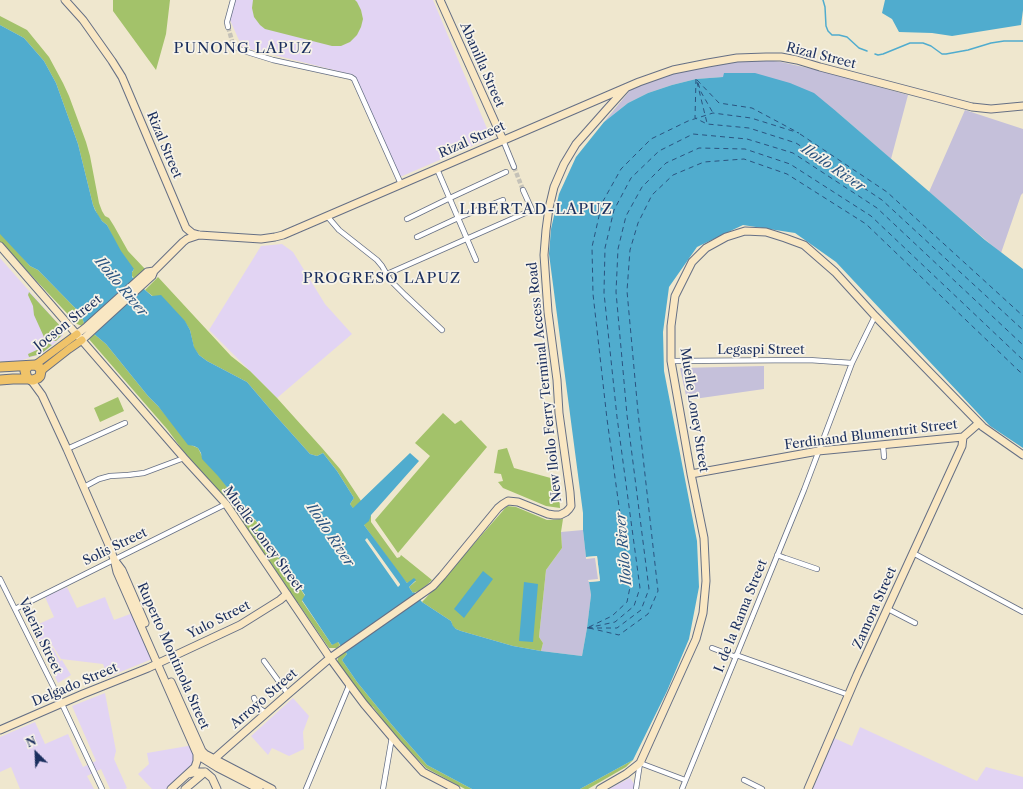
<!DOCTYPE html>
<html>
<head>
<meta charset="utf-8">
<style>
  body { margin:0 }
  #map { position:relative; width:1023px; height:789px; overflow:hidden; background:#efe7ce; font-family:"Libre Caslon Text",serif }
  canvas { display:block }
  .north { position:absolute; left:16px; top:733px; width:40px; height:40px; -webkit-text-stroke:3px #f7f3e8; paint-order:stroke; rotate:336deg; font-size:11px; font-weight:700; line-height:16px; text-align:center; color:#1b2f5e }
  .north::after { content:''; display:block; margin:auto; width:14px; height:18px; background:#1b2f5e; clip-path:polygon(50% 0,100% 100%,50% 72%,0 100%) }
</style>
</head>
<body>
<div id="map">
<canvas width="1023" height="789"></canvas>
<div class="north">N</div>
</div>
<script>
const ctx = document.querySelector('canvas').getContext('2d');
ctx.lineJoin = 'round';
function fill(path, color) { ctx.fillStyle = color; ctx.fill(path, 'evenodd'); }
const shape = rows => new Path2D(rows.map(r => 'M' + r).join(''));
function strokePath(path, color, width, dash) { ctx.strokeStyle = color; ctx.lineWidth = width; ctx.lineCap = dash ? 'butt' : 'round'; ctx.setLineDash(dash || []); ctx.stroke(path); }
function write(font, color, halo, rows, align = 'center') {
  ctx.font = font + ' "Libre Caslon Text",serif'; ctx.lineWidth = 3.5; ctx.setLineDash([]); ctx.textBaseline = 'middle'; ctx.strokeStyle = halo; ctx.fillStyle = color; for (const [text, x, y, turn = 0] of rows) {
    ctx.save(); ctx.translate(x, y); ctx.rotate((+turn || 0) * Math.PI / 180); ctx.textAlign = isNaN(turn) ? turn : align; if (halo) ctx.strokeText(text, 0, 0); ctx.fillText(text, 0, 0); ctx.restore();
  }
}
const built = shape([
  [235,0,433,0,491,138,400,177,354,75,242,47,230,20],
  [282,244,293,252,325,304,352,334,277,398,209,330,261,246],
  [0,258,63,329,63,336,42,354,13,363,0,361],
  [67,587,77,608,105,597,114,620,133,613,152,659,108,677,103,664,61,659,46,635,60,661,62,660,71,675,58,683,23,609,30,605,39,624,54,617,45,597],
  [105,693,116,751,114,759,127,788,125,789,110,789,101,769,87,776,94,789,20,789,11,767,0,772,0,737,35,722,45,744,68,734,83,767,96,761,72,706],
  [293,698,309,716,303,732,304,749,289,756,272,748,268,755,251,736],
  [860,727,977,781,986,767,1023,777,1023,789,813,789,834,738,852,746],
  [188,746,191,747,195,756,193,765,168,789,152,789,138,774,149,764,147,753],
  [630,778,638,789,609,789]
]);
const industrial = shape([
  [766,60,781,62,822,71,908,95,891,159,837,112,723,77,696,79,672,85,648,93,628,103,604,122,632,88,672,72,739,61],
  [965,110,1023,129,1023,193,1021,195,1001,253,929,192],
  [764,366,764,389,687,400,680,368],
  [583,530,586,557,597,556,600,581,589,582,591,595,587,628,582,656,541,651,543,643,539,637,546,570,562,548,561,532]
]);
const green = shape([
  [113,0,170,0,166,34,156,70,113,11],
  [253,0,355,0,357,2,361,10,363,19,361,27,357,35,350,42,341,46,332,46,265,29,260,25,254,17,252,8],
  [0,16,27,30,49,57,63,83,69,96,86,142,90,156,99,203,102,211,105,216,109,218,114,226,128,251,145,269,134,279,131,274,134,269,128,269,107,225,102,221,98,216,93,205,78,144,56,83,44,61,24,38,0,25],
  [0,230,30,266,38,270,81,314,84,323,82,326,77,324,0,242],
  [158,277,231,356,250,371,277,398,322,448,340,469,371,516,371,522,397,558,400,557,401,555,432,580,428,584,419,591,413,593,409,587,416,581,407,583,399,574,364,525,350,504,354,498,337,471,323,453,317,456,310,454,276,416,247,382,207,361,199,355,194,348,190,330,185,322,145,290],
  [29,292,63,329,62,335,56,341,49,340,44,337,34,315,33,306,28,295],
  [94,334,106,344,148,396,158,406,191,445,198,448,202,456,207,458,241,507,257,522,259,525,305,596,302,601,332,645,337,641,340,645,337,648,329,648,298,603,294,602,223,497,187,456,167,429,88,338],
  [47,343,52,345,41,354,29,357,28,354,39,349],
  [118,397,124,411,100,422,94,408],
  [443,413,455,424,461,420,487,447,398,553,375,520,430,456,415,443],
  [507,448,514,468,558,480,560,508,546,506,503,488,498,482,503,481,501,474,494,473,498,450],
  [507,506,516,507,547,520,563,519,561,532,562,548,546,570,539,637,543,643,541,651,513,646,461,631,456,629,453,627,451,621,422,602,437,586],
  [345,651,347,654,342,660,357,682,392,725,427,765,472,789,465,789,426,768,407,748,385,723,373,707,368,704,337,662,339,655],
  [633,760,626,767,588,789,580,789]
]);
const water = shape([
  [885,0,1023,0,1023,10,1021,25,952,36,932,33,899,32,892,19,882,13],
  [0,25,24,38,44,61,56,83,78,144,93,205,95,210,102,221,107,225,121,251,134,269,132,272,132,277,145,290,152,296,161,295,185,321,190,330,194,347,199,355,207,361,247,382,276,416,310,454,317,456,323,453,337,471,354,498,350,504,353,508,410,453,419,461,371,515,369,521,364,525,407,583,414,578,416,580,409,587,413,593,414,592,422,602,451,621,453,626,456,629,461,631,513,646,541,651,582,656,587,628,591,595,589,582,600,581,597,556,586,557,583,530,583,513,549,254,551,229,559,194,576,157,604,122,628,103,648,93,672,85,696,79,723,77,724,73,755,73,790,83,814,93,837,112,985,240,1023,269,1023,448,990,426,836,262,795,233,743,225,697,247,669,287,663,332,664,371,697,541,699,587,689,639,667,691,633,760,580,789,472,789,427,765,392,725,357,682,342,660,347,654,338,642,332,645,302,600,305,595,298,585,295,585,285,574,285,571,277,553,258,531,259,526,257,522,255,519,247,516,234,496,218,476,202,459,201,453,198,448,194,446,188,445,158,406,148,396,106,344,94,334,84,323,81,314,38,270,30,266,0,234],
  [483,571,493,579,464,618,454,609],
  [524,582,538,584,533,642,519,641]
]);
const pier = shape([
  [367,538,400,584,400,585,398,587,365,540],
  [597,556,600,581,589,582,588,580,598,579,595,558,586,559,586,557]
]);
const stream = shape([
  [823,0,825,7,826,26,828,31,832,35,839,35,847,37,859,48,867,51],
  [875,54,878,55,883,54,910,43,923,43,931,46,942,54,946,54,968,50,991,43,1004,41,1023,41]
]);
const ferry = shape([
  [696,79,695,118,707,124,749,128,796,143,882,200,1023,330],
  [697,80,719,103,752,108,797,132],
  [697,82,707,123],
  [698,83,701,92,713,113],
  [800,134,887,192,1023,316],
  [589,627,612,616,627,602,630,587,607,419,593,294,592,247,602,203,621,169,651,139,688,121,713,113,751,118,799,133],
  [587,628,615,622,634,606,640,588,617,417,604,293,605,248,614,210,631,178,659,151,693,134,747,139,793,153,877,208,1023,345],
  [588,628,617,628,641,610,649,589,627,415,616,292,618,249,626,216,642,187,666,163,699,148,745,149,790,164,871,216,1023,360],
  [589,628,619,635,648,614,658,591,638,412,627,291,630,250,638,223,652,195,673,175,704,162,744,159,787,174,866,224,1019,371,1023,374]
]);
const streetTunnel = shape([
  [228,27,233,44,237,48],
  [514,167,523,190]
]);
const street = shape([
  [228,27,227,22,233,0],
  [237,48,244,51,273,60,351,77,354,79,401,184],
  [503,140,514,167],
  [437,169,476,260],
  [327,216,339,230,377,260,382,266,390,280,405,295,442,330],
  [407,219,450,198,506,172],
  [417,237,458,218,503,200],
  [387,274,532,210,523,190],
  [671,361,809,360,852,363],
  [883,445,884,457],
  [67,449,125,423],
  [84,487,99,479,110,476,128,475,144,473,184,458],
  [913,553,1023,612],
  [777,555,785,558,817,569],
  [0,579,62,704,102,789],
  [15,609,226,504],
  [888,609,915,623],
  [712,648,736,657],
  [736,655,849,695],
  [264,661,288,694],
  [254,698,259,708,266,713],
  [744,780,762,789],
  [306,789,348,688,349,684],
  [383,789,392,737],
  [636,789,640,763,685,780],
  [682,789,804,490,852,363,875,316]
]);
const secondary = shape([
  [65,0,83,20,112,61,122,77,186,228,192,233,199,235,261,239,275,237,283,235,639,82,673,70,708,63,737,58,766,57,781,57,797,60,820,67,972,107,991,109,1023,106],
  [440,0,503,140],
  [0,246,184,458,226,504,330,658,349,684,364,704,397,743,423,772,456,789],
  [77,334,85,328,147,272,154,271],
  [82,340,152,276,154,271,183,242,187,239,199,235],
  [31,380,42,395,67,449,108,543,114,559,117,572,197,754,202,758,218,768,259,789],
  [691,474,818,451,963,437,979,423],
  [116,562,122,570,145,623],
  [171,682,202,751,205,754,272,789],
  [0,730,83,694,148,668,240,625,280,600,287,594],
  [214,759,288,694,330,658,433,586,442,576,498,508,503,504,508,501,518,502,548,514,554,515,560,515,566,512,569,509,571,506,570,492,559,413,557,380,548,312,544,255,546,230,549,208,554,187,564,164,576,144,607,109,626,88],
  [188,774,196,772,205,772,212,778,217,789],
  [171,789,195,767,197,761,197,754],
  [185,789,205,772],
  [600,789,626,774,640,763,696,639,703,613,706,581,704,538,691,474,671,361,671,326,675,296,692,262,706,248,726,237,745,231,766,232,785,238,804,245,835,272,875,316,983,427,1023,455],
  [808,789,857,675,962,446,963,437]
]);
const primary = shape([
  [35,365,77,334],
  [41,371,69,349,82,340]
]);
const highway = shape([
  [0,367,35,365,39,367,41,371,40,376,38,378,33,380,31,380,27,378,25,371,28,366],
  [0,380,13,379,28,379]
]);
const streetNames = [
  ["Rizal Street",821,56,14],
  ["Abanilla Street",482,65,66],
  ["Rizal Street",472,140,-24],
  ["Rizal Street",164,145,67],
  ["Jocson Street",68,323,-38],
  ["Legaspi Street",761,350],
  ["New Iloilo Ferry Terminal Access Road",545,382,-96],
  ["Muelle Loney Street",694,410,81],
  ["Ferdinand Blumentrit Street",871,435,-7],
  ["Muelle Loney Street",263,539,54],
  ["Solis Street",115,547,-26],
  ["Zamora Street",875,608,-66],
  ["I. de la Rama Street",741,616,-68],
  ["Yulo Street",219,620,-27],
  ["Valeria Street",40,636,64],
  ["Ruperto Montinola Street",173,656,66],
  ["Delgado Street",75,685,-23],
  ["Arroyo Street",264,699,-41]
];
const waterNames = [
  ["Iloilo River",833,168,34],
  ["Iloilo River",121,287,50],
  ["Iloilo River",330,535,56],
  ["Iloilo River",624,549,-95]
];
const quarterNames = [
  ["PUNONG LAPUZ",243,49],
  ["LIBERTAD-LAPUZ",536,210],
  ["PROGRESO LAPUZ",382,279]
];
fill(built, '#e2d4f3');
fill(industrial, '#c5c0da');
fill(green, '#a3c26a');
fill(water, '#50acce');
fill(pier, '#efe7ce');
strokePath(stream, '#50acce', 1.5);
strokePath(ferry, '#2b5480', 1, [5, 4]);
strokePath(streetTunnel, '#c5c2b8', 4.5, [4.5, 2]);
strokePath(street, '#656f85', 6);
strokePath(secondary, '#656f85', 9);
strokePath(primary, '#656f85', 9);
strokePath(highway, '#656f85', 11);
strokePath(street, '#fff', 4.5);
strokePath(secondary, '#f9e7c3', 7);
strokePath(primary, '#f0c369', 7);
strokePath(highway, '#f0c369', 9);
write('13px', '#1b2f5e', '#f7f3e8', streetNames);
write('italic 14px', '#2b5480', '#f7f3e8', waterNames);
ctx.letterSpacing = '1px';
write('15px', '#1b2f5e', '#f7f3e8', quarterNames);
ctx.letterSpacing = '0px';
</script>
</body>
</html>
